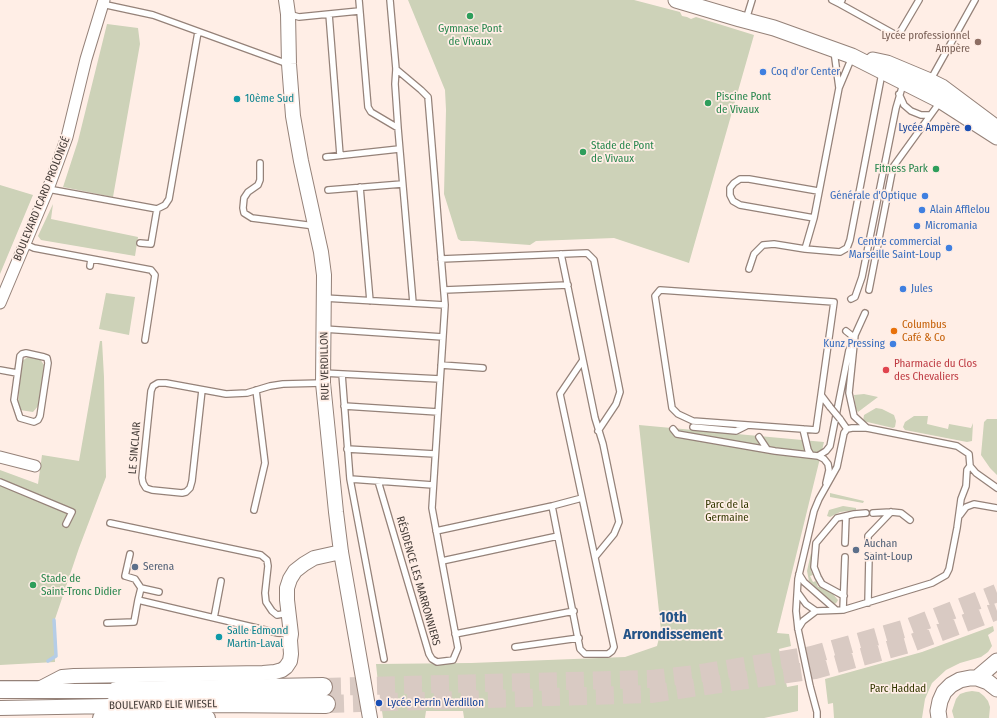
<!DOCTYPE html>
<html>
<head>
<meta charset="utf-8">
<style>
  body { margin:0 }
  canvas { display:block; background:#ffeee6 }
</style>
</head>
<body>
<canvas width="997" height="718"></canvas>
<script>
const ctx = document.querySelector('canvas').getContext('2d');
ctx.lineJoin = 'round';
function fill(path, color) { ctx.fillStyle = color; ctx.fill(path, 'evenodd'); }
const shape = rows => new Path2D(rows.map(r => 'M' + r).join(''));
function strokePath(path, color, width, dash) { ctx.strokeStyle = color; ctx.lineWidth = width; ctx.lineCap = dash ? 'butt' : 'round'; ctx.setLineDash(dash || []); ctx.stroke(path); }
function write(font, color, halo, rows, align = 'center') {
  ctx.font = font + ' "Fira Sans Condensed",sans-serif'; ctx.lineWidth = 3.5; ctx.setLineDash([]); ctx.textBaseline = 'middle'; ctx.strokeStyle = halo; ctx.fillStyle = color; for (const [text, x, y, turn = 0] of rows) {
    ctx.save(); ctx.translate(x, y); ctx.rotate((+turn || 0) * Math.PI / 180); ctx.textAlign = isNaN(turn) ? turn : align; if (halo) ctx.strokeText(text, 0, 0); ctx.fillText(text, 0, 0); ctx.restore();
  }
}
const green = shape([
  [408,0,634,0,680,12,682,16,687,17,691,19,696,17,754,35,689,263,614,238,536,241,530,245,473,241,461,241,458,239,444,194,446,110,445,90],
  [107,24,138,28,140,44,113,197,63,187,78,141],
  [0,185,33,195,0,274],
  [53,204,51,219,138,237,135,256,41,240,38,236],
  [106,293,135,297,129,335,99,329],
  [100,341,102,341,104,377,106,477,79,548,54,622,55,662,0,665,0,470,38,484,42,455,79,461],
  [28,357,40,359,44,365,39,405,33,412,20,410,18,403,22,361],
  [864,394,878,397,858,412,856,409,854,395],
  [876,408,882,409,894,415,896,421,895,427,893,428,863,421,864,415],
  [914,416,928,416,927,424,948,429,949,424,971,428,973,423,972,441,967,442,905,430,903,427,905,422],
  [987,419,997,419,997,475,990,468,981,455,984,422],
  [639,425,824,442,777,633,789,634,791,646,779,649,787,687,798,685,798,711,764,718,464,718,463,711,426,711,425,718,383,718,382,711,385,711,383,696,387,695,386,683,378,683,376,664,471,663,625,657,657,646,661,630],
  [830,493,864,501,863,503,830,497],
  [843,506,856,508,856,510,840,512,830,517,827,516,829,510],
  [811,553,811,571,813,575,810,576,813,582,816,581,818,587,820,587,833,594,838,600,837,602,835,604,832,603,809,581,807,571],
  [993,626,994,631,988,635,992,646,988,652,981,657,960,663,946,670,932,683,925,699,922,718,834,718,833,703,828,704,825,679,922,652],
  [972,691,979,692,984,696,988,701,990,707,989,718,954,718,952,711,956,699,960,694,966,692]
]);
const stream = shape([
  [48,661,56,656,54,620]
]);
const trunkTunnel = shape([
  [323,687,651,679,695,674,812,655,907,628,997,593],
  [326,704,651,694,815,670,912,643,997,611]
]);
const service = shape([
  [359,0,368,107,371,112,398,128,413,303],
  [390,0,396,69,395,84,398,128],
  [832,0,840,4,842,0],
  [102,4,153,15,288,64],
  [840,4,896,35,899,34,919,0],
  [748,13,752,0],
  [288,14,299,17,359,11],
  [329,14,340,155],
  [834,51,839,88,814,218,805,249,840,252,847,248,850,240,882,73],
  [931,79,975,0],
  [839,88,852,57],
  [899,94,904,105,911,111,921,115,930,115],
  [326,157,399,149],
  [260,163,260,180,258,185,248,192,244,198,243,208,244,213,252,218,315,226],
  [360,187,370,301],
  [48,189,157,209],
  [328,190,402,184],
  [814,218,740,205,733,201,730,195,730,188,734,183,740,179,749,179,818,191],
  [140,243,151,244,157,209,165,205,169,199,198,32],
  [25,244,34,248,151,270,155,275,145,340],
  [441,259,587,253,594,260,620,392,616,404,598,431],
  [90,266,91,259],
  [749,269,754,254,763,245,774,244,805,249],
  [444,290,568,285],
  [869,290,893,167,940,102],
  [324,298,445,305,428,97,421,90,396,69],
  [851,299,855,297,862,277,896,108,903,84],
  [865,313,855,335,849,393,854,416,867,428],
  [324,329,443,337],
  [26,353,44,357,47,358,48,363,40,416,38,420,34,422,20,418,14,400,20,356,22,354,26,353],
  [583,360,595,418,603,444,619,522,614,534,595,557],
  [441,365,483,368],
  [0,370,17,373],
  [323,373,440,379],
  [342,374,350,479,384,659],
  [202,390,192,481,190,488,186,492,182,493,152,490,146,488,143,483,142,478,151,391,153,386,158,383,166,383,226,394,247,393,270,386,283,384,323,383],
  [821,395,816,430,693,421,678,414,672,408,655,296,660,290,834,302,821,395,830,407],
  [344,406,438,412],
  [840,419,847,429],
  [693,427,736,431,746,426],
  [673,429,677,434,775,451,818,456,824,459,828,464,829,470,826,483],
  [803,429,808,450,811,455],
  [759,437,767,449],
  [347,449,435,454],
  [818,456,826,451,830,446,849,350,854,341,851,335,846,331],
  [970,466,976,473,997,488],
  [350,479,433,485],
  [378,481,429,654,432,659,437,662,453,660,458,648,432,508,445,305],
  [0,482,72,512,66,524],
  [552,506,580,649,585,654,608,654,612,651,614,647,560,394,583,360,561,254],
  [254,510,265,463,256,390],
  [873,513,891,512,901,513,910,520],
  [960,515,966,507,974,504,997,508],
  [110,523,261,555,267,560,268,566,265,593,266,602,272,611,277,615,289,613],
  [436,531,552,506,582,498],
  [845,543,846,516],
  [868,543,868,536,891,512],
  [130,554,125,576,135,579,141,588,138,600],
  [442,561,558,536],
  [799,574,804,582,836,610],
  [141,588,159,592],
  [798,593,806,604,816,611,843,610,932,583,946,575,949,569,957,528,961,499,966,486,967,470,970,466,969,454,957,446,867,428,852,428,847,429,844,433,837,467,819,499,814,511,798,579,796,611,798,629,810,686,817,712,817,718],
  [844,596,822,584,818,577,814,567,816,543,837,518,854,514,866,513],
  [868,603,869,556],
  [843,610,845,557],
  [214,618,221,581],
  [107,623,134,622,138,600,278,633,291,634],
  [798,629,803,621,816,611],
  [455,634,574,611],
  [515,647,579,638],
  [0,684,41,684]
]);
const minor = shape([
  [0,303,48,189,67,137,86,59,104,0],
  [0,457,35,466]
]);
const tertiary = shape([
  [286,0,288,14,289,64,293,116,301,161,321,252,324,275,323,383,336,512,341,552,370,718],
  [37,690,62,677,74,676,263,673,275,672,282,670,286,667,290,661,291,654,290,640,291,634,287,600,287,588,290,579,295,571,304,564,314,558,341,552],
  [0,691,116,691],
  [0,708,113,706],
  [100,718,155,717,208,718]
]);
const secondary = shape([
  [676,0,740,19,774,28,852,56,941,101,997,137],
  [873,60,887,63,930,81,942,87,993,125],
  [977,678,997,661],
  [939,718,938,711,940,701,944,692,951,685,960,680,970,678,977,678,988,682,997,689]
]);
const trunk = shape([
  [116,691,323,687],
  [113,706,215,703,326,704]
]);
const serviceBridge = shape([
  [830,407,840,419]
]);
const markers = [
  [470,16,4,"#2e9e5b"],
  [978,42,4,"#8d6e63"],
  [763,72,4,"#3f7fe0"],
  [237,99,4,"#0f9aa8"],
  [708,103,4,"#2e9e5b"],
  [968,128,4,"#1a4fb4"],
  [583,152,4,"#2e9e5b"],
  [936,169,4,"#2e9e5b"],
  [925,196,4,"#3f7fe0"],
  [922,210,4,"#3f7fe0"],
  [917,226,4,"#3f7fe0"],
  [949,248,4,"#3f7fe0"],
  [903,289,4,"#3f7fe0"],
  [894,331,4,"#e8710a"],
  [893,344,4,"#3f7fe0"],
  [886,370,4,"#e0444e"],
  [856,550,4,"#5c6f8a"],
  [135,567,4,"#5c6f8a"],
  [33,585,4,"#2e9e5b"],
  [219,637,4,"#0f9aa8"],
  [379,703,4,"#1a4fb4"]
];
const leisureNames = [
  ["Gymnase Pont",470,29,"center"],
  ["de Vivaux",470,42,"center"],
  ["Piscine Pont",716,97],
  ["de Vivaux",716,110],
  ["Stade de Pont",591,146],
  ["de Vivaux",591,159],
  ["Fitness Park",928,169,"right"],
  ["Stade de",41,579],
  ["Saint-Tronc Didier",41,592]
];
const educationNames = [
  ["Lycée professionnel",970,36],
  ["Ampère",970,49]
];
const shopNames = [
  ["Coq d'or Center",771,72],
  ["Générale d'Optique",917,196,"right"],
  ["Alain Afflelou",930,210],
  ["Micromania",925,226],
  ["Centre commercial",941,242,"right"],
  ["Marseille Saint-Loup",941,255,"right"],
  ["Jules",911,289],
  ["Kunz Pressing",885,344,"right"]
];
const cultureNames = [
  ["10ème Sud",245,99],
  ["Salle Edmond",227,631],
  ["Martin-Laval",227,644]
];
const transitNames = [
  ["Lycée Ampère",960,128],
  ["Lycée Perrin Verdillon",387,703,"left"]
];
const streetNames = [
  ["BOULEVARD ICARD PROLONGÉ",42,199,-68],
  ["RUE VERDILLON",325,366,-91],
  ["LE SINCLAIR",135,448,-85],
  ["RÉSIDENCE LES MARRONNIERS",418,581,74],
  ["BOULEVARD ELIE WIESEL",163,705,-1]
];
const foodNames = [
  ["Columbus",902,325],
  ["Café & Co",902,338]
];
const healthNames = [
  ["Pharmacie du Clos",894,364],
  ["des Chevaliers",894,377]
];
const parkNames = [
  ["Parc de la",727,505],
  ["Germaine",727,518],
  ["Parc Haddad",898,689]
];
const serviceNames = [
  ["Auchan",864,544],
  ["Saint-Loup",864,557],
  ["Serena",143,567]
];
const districtNames = [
  ["10th",673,618],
  ["Arrondissement",673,635]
];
fill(green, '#cdd2b8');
strokePath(stream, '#b5cde7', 3.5);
strokePath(trunkTunnel, '#d9cac3', 18, [18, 9]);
strokePath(service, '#958279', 8);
strokePath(minor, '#958279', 13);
strokePath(tertiary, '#958279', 16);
strokePath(secondary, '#958279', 17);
strokePath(trunk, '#958279', 20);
strokePath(service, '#fff', 5.5);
strokePath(minor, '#fff', 11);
strokePath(tertiary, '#fff', 14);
strokePath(secondary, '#fff', 15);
strokePath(trunk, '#fff', 18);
strokePath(serviceBridge, '#958279', 8, []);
strokePath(serviceBridge, '#fff', 5.5);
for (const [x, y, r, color] of markers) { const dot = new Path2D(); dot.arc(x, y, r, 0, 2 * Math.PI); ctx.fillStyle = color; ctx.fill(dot); strokePath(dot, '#ffeee6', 1.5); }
write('11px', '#27864d', '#ffeee6', leisureNames, 'left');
write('11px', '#785e54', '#ffeee6', educationNames, 'right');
write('11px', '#366cbe', '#ffeee6', shopNames, 'left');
write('11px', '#0d838f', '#ffeee6', cultureNames, 'left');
write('11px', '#164399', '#ffeee6', transitNames, 'right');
write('11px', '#433b37', '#ffeee6', streetNames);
write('11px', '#c56008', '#ffeee6', foodNames, 'left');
write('11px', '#be3a42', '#ffeee6', healthNames, 'left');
write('11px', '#333800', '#ffeee6', parkNames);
write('11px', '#4e5e75', '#ffeee6', serviceNames, 'left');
write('bold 15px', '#245488', '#ffeee6', districtNames);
</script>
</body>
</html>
